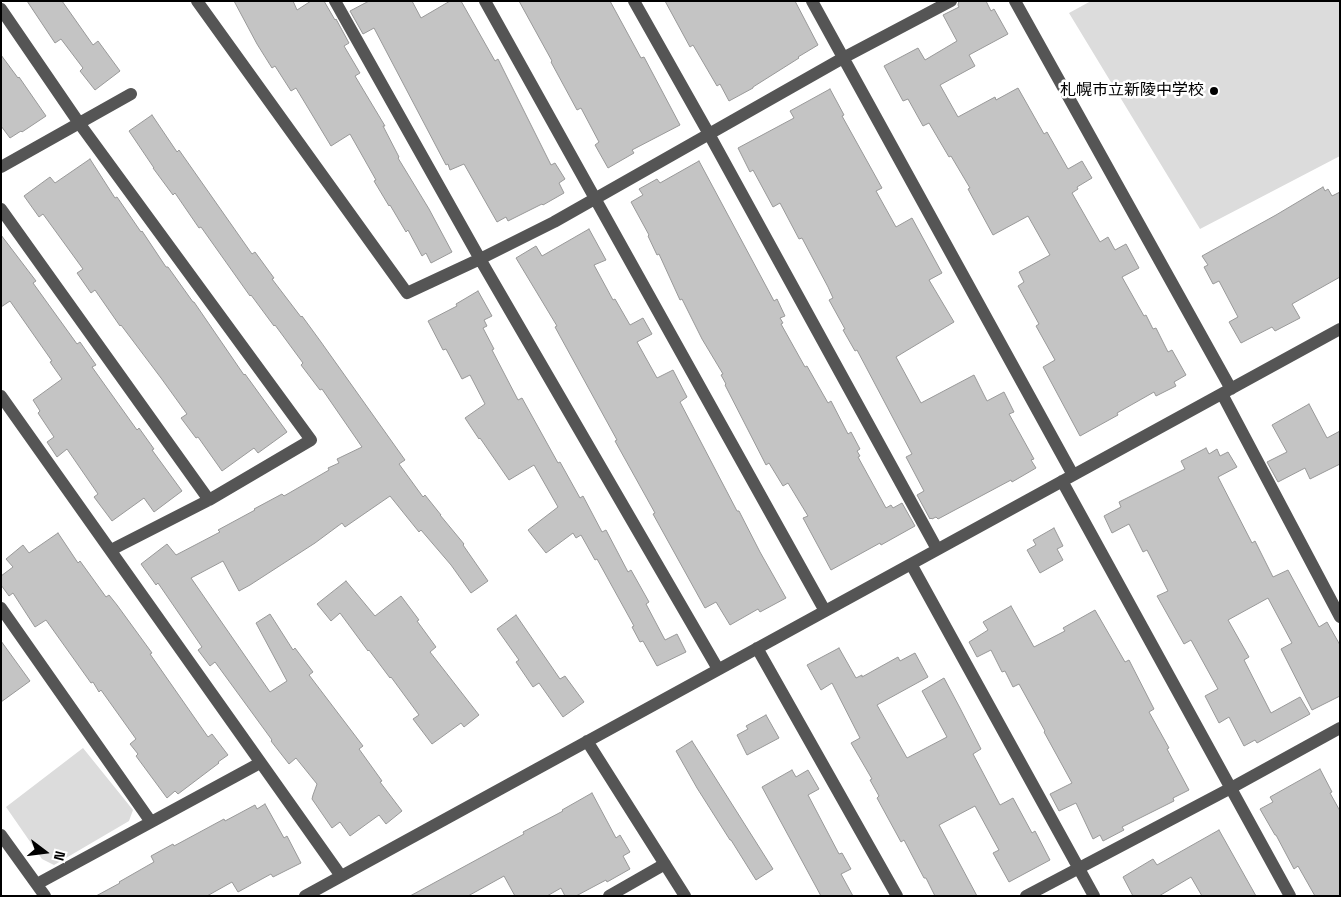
<!DOCTYPE html>
<html>
<head>
<meta charset="utf-8">
<style>
  body { margin:0 }
  #map { position:relative; width:1341px; height:897px; overflow:hidden; background:#fff; font-family:"Space Grotesk",sans-serif }
  canvas { display:block }
  .frame { position:absolute; inset:0; border:2px solid #000; pointer-events:none }
  .north { position:absolute; left:20px; top:827px; width:50px; height:50px; -webkit-text-stroke:4px #fff; paint-order:stroke; rotate:105deg; font-size:14px; font-weight:700; line-height:20px; text-align:center; color:#000 }
  .north::after { content:''; display:block; margin:auto; width:18px; height:22px; background:#000; clip-path:polygon(50% 0,100% 100%,50% 72%,0 100%) }
</style>
</head>
<body>
<div id="map">
<canvas width="1341" height="897"></canvas>
<div class="frame"></div>
<div class="north">N</div>
</div>
<script>
const ctx = document.querySelector('canvas').getContext('2d');
ctx.lineJoin = 'round';
function fill(path, color) { ctx.fillStyle = color; ctx.fill(path, 'evenodd'); }
const shape = rows => new Path2D(rows.map(r => 'M' + r).join(''));
function strokePath(path, color, width, dash) { ctx.strokeStyle = color; ctx.lineWidth = width; ctx.lineCap = dash ? 'butt' : 'round'; ctx.setLineDash(dash || []); ctx.stroke(path); }
function write(font, color, halo, rows, align = 'center') {
  ctx.font = font + ' "Space Grotesk","Noto Sans JP",sans-serif'; ctx.lineWidth = 5; ctx.setLineDash([]); ctx.textBaseline = 'middle'; ctx.strokeStyle = halo; ctx.fillStyle = color; for (const [text, x, y, turn = 0] of rows) {
    ctx.save(); ctx.translate(x, y); ctx.rotate((+turn || 0) * Math.PI / 180); ctx.textAlign = isNaN(turn) ? turn : align; if (halo) ctx.strokeText(text, 0, 0); ctx.fillText(text, 0, 0); ctx.restore();
  }
}
const green = shape([
  [1091,1,1340,1,1340,156,1200,229,1069,13],
  [83,748,133,810,129,821,54,865,42,859,6,807]
]);
const building = shape([
  [27,1,62,1,93,45,98,41,120,71,95,90,80,71,83,68,61,39,55,43,27,1],
  [234,1,293,1,297,10,311,1,324,1,335,20,336,19,349,43,344,46,360,73,355,76,385,126,383,126,399,157,398,158,429,209,452,252,431,263,426,253,422,256,408,230,406,232,390,205,389,206,374,181,376,180,350,134,331,146,296,88,291,91,275,66,272,68,257,44,234,1],
  [369,1,412,1,421,18,450,1,461,1,495,61,498,59,551,165,555,163,565,179,559,183,564,193,543,205,542,204,508,221,506,217,497,222,464,164,450,170,448,164,446,165,374,28,363,34,350,11,369,1],
  [519,1,610,1,641,58,644,57,680,125,632,150,634,153,608,168,595,145,599,142,581,108,577,110,551,62,552,61,519,1],
  [665,1,795,1,818,45,798,57,799,58,753,87,753,88,729,101,720,84,717,86,693,45,690,47,665,1],
  [959,1,986,1,991,11,994,9,1008,34,969,55,975,66,940,85,958,117,995,97,996,100,1018,88,1044,134,1047,132,1068,169,1082,161,1092,178,1077,187,1078,189,1072,193,1100,242,1108,237,1115,250,1126,244,1139,268,1122,277,1144,316,1146,315,1153,329,1156,328,1168,352,1172,350,1186,375,1174,382,1176,386,1156,396,1154,392,1117,413,1118,415,1080,436,1043,367,1055,360,1036,326,1039,324,1018,286,1024,282,1019,272,1050,255,1028,216,993,235,968,189,970,188,951,156,949,157,929,123,923,126,908,99,903,101,884,66,918,48,925,60,957,41,943,15,959,7,958,5,959,1],
  [1,55,18,78,19,77,46,116,22,132,21,131,10,138,1,126,1,55],
  [830,89,844,115,842,116,882,188,876,191,896,227,912,218,942,273,929,280,954,322,896,357,921,403,974,375,987,401,1004,392,1014,412,1009,414,1034,459,1031,460,1036,468,1012,482,1011,480,938,519,936,517,932,519,931,518,930,519,917,495,924,491,906,457,912,454,857,350,855,351,843,330,845,329,829,300,833,298,828,287,802,238,799,239,780,203,773,207,753,170,750,172,738,148,794,118,790,111,830,89],
  [152,115,177,152,179,150,252,254,255,252,274,278,272,279,301,317,302,316,321,342,405,460,399,464,423,497,425,495,441,515,440,515,464,544,463,545,488,581,471,593,451,565,421,530,419,532,390,496,345,527,342,523,315,543,250,585,239,591,223,561,191,578,270,692,287,681,256,623,270,614,293,650,295,648,313,672,309,675,363,746,359,749,382,781,380,782,402,811,386,824,379,815,350,836,340,822,332,828,312,799,313,795,317,784,296,758,289,764,271,741,272,740,215,662,210,666,198,650,202,647,158,583,156,585,141,564,167,544,176,555,220,532,218,530,255,510,254,509,282,494,284,496,329,470,328,468,339,463,337,459,362,447,322,389,320,390,301,365,303,363,275,325,274,326,251,295,250,296,201,227,199,228,175,193,173,195,153,168,154,168,129,131,152,115],
  [90,159,115,198,117,197,141,232,142,231,166,267,168,267,193,302,194,302,244,375,245,374,287,432,258,453,254,448,222,471,198,437,196,438,181,418,187,414,161,378,121,325,120,326,95,290,91,293,77,273,83,269,43,214,39,217,24,196,50,177,55,183,90,159],
  [699,161,774,301,777,299,785,316,780,318,783,323,781,324,805,367,807,366,828,403,831,401,848,434,851,432,860,449,857,451,860,456,858,457,886,508,891,505,893,508,902,503,915,526,881,545,880,543,831,570,803,518,808,516,788,483,783,486,769,463,766,465,725,385,726,384,721,375,723,374,702,339,682,299,680,300,659,254,657,255,648,236,649,235,631,202,643,195,639,189,657,179,660,183,699,161],
  [1323,187,1325,191,1328,189,1332,196,1340,192,1340,277,1292,304,1300,318,1275,331,1272,327,1241,343,1229,322,1238,317,1219,281,1213,284,1204,267,1208,265,1202,256,1276,215,1323,187],
  [589,229,606,260,594,265,613,300,615,299,630,325,643,318,652,334,637,342,657,378,673,370,687,397,680,402,737,511,739,511,760,552,786,598,760,612,758,609,730,625,716,602,705,608,653,514,655,513,615,441,617,440,555,327,557,326,516,258,536,246,542,256,589,229],
  [1,235,36,281,33,283,77,344,80,342,96,365,92,367,137,430,139,428,154,449,152,450,182,491,154,512,144,498,112,521,94,497,98,494,67,449,57,457,47,442,54,437,38,413,40,411,33,400,62,379,50,362,52,361,10,301,1,307,1,235],
  [478,291,492,316,484,320,487,326,483,328,494,349,492,350,518,400,522,398,558,463,560,462,580,498,583,496,602,532,606,530,628,572,631,570,649,602,646,604,665,640,677,634,686,652,657,666,643,641,640,642,632,627,634,626,597,559,595,560,581,535,576,538,573,533,546,553,528,530,558,507,534,465,509,480,480,438,479,439,465,418,485,404,470,375,462,379,446,349,443,350,428,321,457,306,456,304,478,291],
  [1309,404,1327,438,1340,431,1340,464,1310,479,1305,468,1278,482,1267,462,1287,452,1272,425,1309,404],
  [1206,448,1209,454,1217,449,1220,456,1228,452,1237,467,1218,477,1252,543,1255,541,1273,577,1288,570,1319,627,1327,622,1340,645,1340,696,1312,710,1281,649,1292,643,1268,598,1228,620,1249,657,1244,660,1271,713,1300,697,1310,714,1257,743,1255,740,1244,746,1229,717,1219,723,1205,696,1218,689,1191,640,1184,644,1157,596,1168,591,1147,550,1143,552,1129,524,1112,533,1104,516,1121,507,1119,502,1185,469,1181,461,1206,448],
  [1054,528,1063,546,1057,549,1063,560,1040,573,1027,550,1036,545,1033,540,1054,528],
  [58,533,78,563,80,561,106,597,109,595,117,605,152,653,150,654,208,737,212,734,228,755,218,762,219,763,178,794,175,791,167,798,136,756,138,754,130,744,136,739,101,690,99,692,93,682,91,683,46,620,35,627,13,593,9,596,1,585,1,576,13,567,6,559,23,545,29,553,58,533],
  [346,581,375,616,401,596,419,620,417,621,436,647,430,652,479,715,464,727,461,723,432,744,413,719,419,715,391,677,390,678,369,650,368,651,340,613,331,621,317,604,346,581],
  [1011,606,1034,647,1065,631,1063,628,1095,610,1125,662,1129,660,1154,709,1149,712,1169,748,1167,749,1189,790,1173,798,1174,801,1122,827,1124,830,1103,841,1100,835,1093,839,1076,803,1059,811,1050,794,1072,783,1044,732,1045,731,1019,684,1013,687,1005,671,1002,672,991,650,977,657,969,642,988,630,983,622,1011,606],
  [516,615,560,679,565,676,584,702,563,717,539,683,533,687,516,662,519,660,497,629,516,615],
  [1,641,30,681,1,702,1,641],
  [839,648,856,678,862,675,862,677,898,657,900,661,915,653,928,677,877,705,907,758,947,737,922,691,944,678,960,708,981,749,973,754,1000,805,1013,798,1032,833,1035,831,1050,860,1009,882,993,853,999,850,975,806,939,825,977,896,935,896,926,878,924,878,904,840,901,842,877,798,879,796,870,780,872,779,851,743,860,738,832,683,821,690,807,665,839,648],
  [766,715,779,738,747,755,737,735,748,729,746,726,766,715],
  [692,741,773,869,756,880,731,840,730,840,697,788,676,751,692,741],
  [1320,769,1332,792,1330,793,1340,811,1340,896,1315,896,1298,866,1294,869,1276,835,1275,835,1260,809,1273,802,1270,797,1320,769],
  [792,770,796,777,808,770,819,789,808,795,839,854,842,853,851,869,841,874,853,896,821,896,762,787,792,770],
  [592,793,616,838,620,835,630,852,623,856,630,869,607,882,606,880,576,896,565,896,561,888,547,896,515,896,504,876,468,896,410,896,524,834,523,832,563,811,562,810,592,793],
  [265,804,284,838,287,836,301,863,273,877,271,874,238,892,232,882,207,896,96,896,120,883,119,882,154,862,151,856,173,844,174,846,224,819,225,821,255,805,257,809,265,804],
  [1219,830,1256,896,1202,896,1191,877,1159,896,1133,896,1123,877,1153,859,1157,865,1219,830]
]);
const minor = shape([
  [197,1,407,293,480,259,554,222,843,58,951,1],
  [335,1,480,259,718,669],
  [485,1,825,611],
  [634,1,709,134,937,549],
  [812,1,1073,475],
  [1015,1,1231,389],
  [1,9,79,123,311,440,209,500,111,550],
  [1,167,131,94],
  [1,209,209,500],
  [1222,394,1340,617],
  [1,396,341,876],
  [1062,481,1290,896],
  [911,564,1094,896],
  [1,608,151,822],
  [757,648,897,896],
  [587,741,685,896],
  [1,835,45,896],
  [37,884,260,763],
  [305,896,1340,329],
  [609,896,665,864],
  [1026,896,1231,788,1340,728]
]);
const markers = [
  [1214,91,5,"#000"]
];
const poiNames = [
  ["札幌市立新陵中学校",1204,91]
];
fill(green, '#dcdcdc');
fill(building, '#c4c4c4');
strokePath(building, '#999', 1);
strokePath(minor, '#555', 12);
for (const [x, y, r, color] of markers) { const dot = new Path2D(); dot.arc(x, y, r, 0, 2 * Math.PI); ctx.fillStyle = color; ctx.fill(dot); strokePath(dot, '#fff', 2); }
write('16px', '#000', '#fff', poiNames, 'right');
</script>
</body>
</html>
